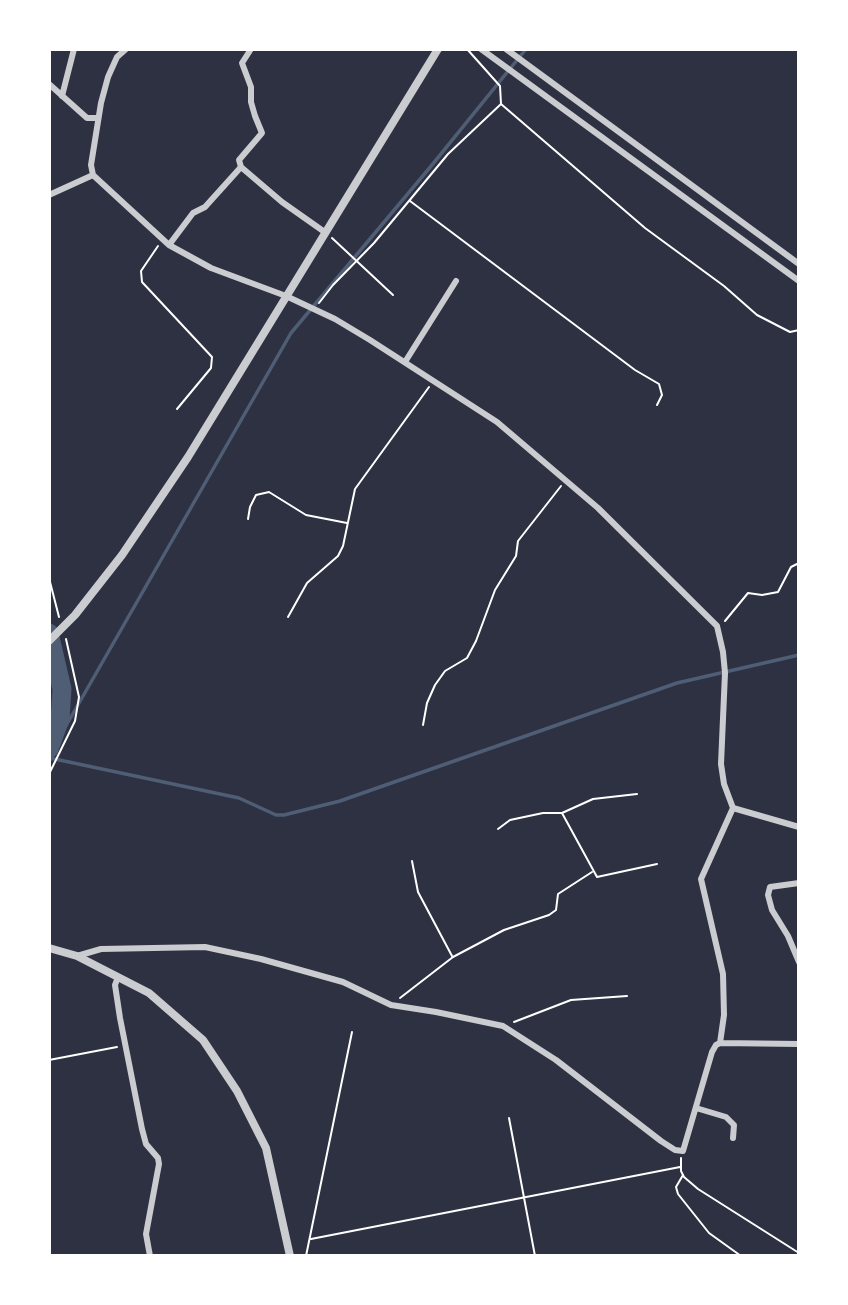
<!DOCTYPE html>
<html>
<head>
<meta charset="utf-8">
<style>
  body { margin:0 }
  #map { position:relative; width:848px; height:1305px; overflow:hidden; background:#2d3142; font-family:"DejaVu Sans",sans-serif }
  canvas { display:block }
  .frame { position:absolute; inset:0; border:51px solid #fff; pointer-events:none }
</style>
</head>
<body>
<div id="map">
<canvas width="848" height="1305"></canvas>
<div class="frame"></div>
</div>
<script>
const ctx = document.querySelector('canvas').getContext('2d');
ctx.lineJoin = 'round';
const shape = rows => new Path2D(rows.map(r => 'M' + r).join(''));
function strokePath(path, color, width, dash) { ctx.strokeStyle = color; ctx.lineWidth = width; ctx.lineCap = dash ? 'butt' : 'round'; ctx.setLineDash(dash || []); ctx.stroke(path); }
const stream = shape([
  [50,758,239,798,276,815,284,815,340,801,677,683,799,655],
  [51,759,63,731,291,333,432,165,526,49]
]);
const river = shape([
  [49,633,62,689,60,719,49,749]
]);
const path = shape([
  [501,104,645,228,724,286,757,315,790,332,799,330],
  [410,201,635,370,659,384,662,395,657,405],
  [332,238,393,295],
  [158,246,141,271,142,282,212,357,211,368,177,409],
  [319,303,333,285,374,243,448,154,501,104,500,86,467,49],
  [248,519,250,507,256,495,269,492,306,515,347,523],
  [49,578,59,617],
  [288,617,307,583,338,556,343,546,355,489,429,387],
  [725,621,748,593,762,595,778,592,791,567,799,563],
  [423,725,427,703,435,685,445,671,467,658,476,641,495,590,516,556,518,541,561,486],
  [49,774,75,721,79,697,66,639],
  [562,813,597,877,657,864],
  [498,829,510,820,543,813,562,813,593,799,637,794],
  [412,861,418,892,452,956],
  [400,998,453,957,504,930,549,915,556,910,558,894,592,872],
  [514,1022,571,1000,627,996],
  [49,1060,117,1047],
  [509,1118,535,1256],
  [681,1158,681,1171,684,1177,698,1189,799,1253],
  [683,1175,676,1187,678,1194,709,1233,741,1256],
  [311,1239,680,1167],
  [306,1256,352,1032]
]);
const minor = shape([
  [126,49,117,57,108,77,101,103,91,165,93,175,169,245,211,268,286,296,335,319,370,340,497,422,598,508,717,626,723,652,725,673,721,764,724,784,733,808,799,827],
  [481,49,799,281],
  [506,49,799,264],
  [49,84,87,118,97,118],
  [62,96,74,49],
  [241,167,282,202,326,233],
  [49,195,93,175],
  [169,245,193,213,205,207,241,167,239,160,262,133,255,116,251,102,251,87,242,63,251,49],
  [405,362,456,281],
  [799,883,770,887,768,895,772,910,788,936,799,962],
  [77,956,101,949,205,947,261,959,343,982,391,1005,436,1012,503,1026,556,1060,661,1141,675,1150,683,1151,712,1052,716,1045,720,1043,724,1015,723,974,701,879,733,808],
  [118,977,115,985,120,1018,142,1129,146,1144,158,1158,159,1164,146,1234,150,1256],
  [720,1043,799,1044],
  [696,1108,726,1117,734,1125,733,1138]
]);
const tertiary = shape([
  [49,641,75,615,122,555,188,457,438,49],
  [49,948,77,956,149,993,203,1040,237,1091,266,1148,290,1256]
]);
strokePath(stream, '#4f5d75', 3.5);
strokePath(river, '#4f5d75', 19);
strokePath(path, '#fff', 2);
strokePath(minor, '#caccd0', 6);
strokePath(tertiary, '#caccd0', 8);
</script>
</body>
</html>
